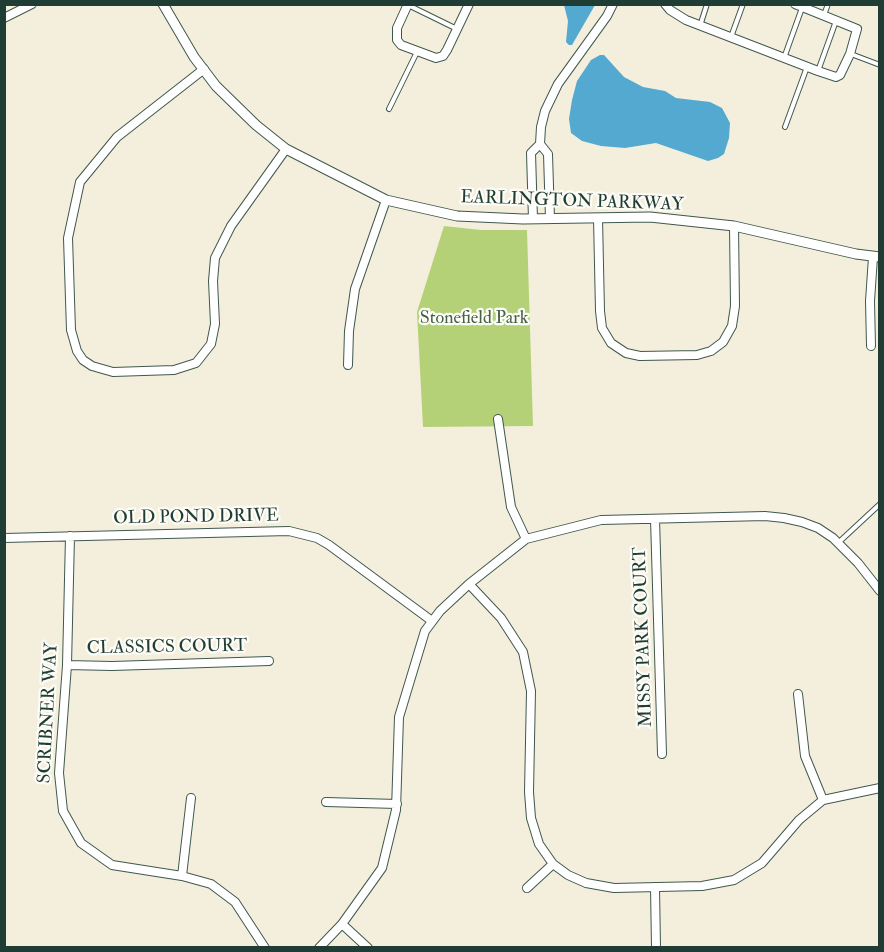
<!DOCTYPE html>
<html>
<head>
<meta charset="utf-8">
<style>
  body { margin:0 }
  #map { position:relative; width:884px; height:952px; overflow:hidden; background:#f4efdd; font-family:"IM FELL Double Pica",serif }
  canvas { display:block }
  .frame { position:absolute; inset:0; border:6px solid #1f3d34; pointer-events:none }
</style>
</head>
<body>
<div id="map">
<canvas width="884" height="952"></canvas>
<div class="frame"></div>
</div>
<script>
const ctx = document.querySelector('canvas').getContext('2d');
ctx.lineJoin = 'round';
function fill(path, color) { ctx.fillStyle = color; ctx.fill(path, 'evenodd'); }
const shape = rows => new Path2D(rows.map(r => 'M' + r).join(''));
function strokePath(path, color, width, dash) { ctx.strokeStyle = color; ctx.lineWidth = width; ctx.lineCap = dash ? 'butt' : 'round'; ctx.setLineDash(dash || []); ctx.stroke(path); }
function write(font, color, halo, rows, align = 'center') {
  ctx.font = font + ' "IM FELL Double Pica",serif'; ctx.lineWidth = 4.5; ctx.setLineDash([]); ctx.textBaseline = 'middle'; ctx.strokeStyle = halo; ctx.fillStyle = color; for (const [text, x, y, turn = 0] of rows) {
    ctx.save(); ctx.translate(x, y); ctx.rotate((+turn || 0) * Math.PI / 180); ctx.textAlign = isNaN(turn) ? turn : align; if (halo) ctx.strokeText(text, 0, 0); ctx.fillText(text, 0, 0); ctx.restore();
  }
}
const green = shape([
  [444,226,481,230,527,230,533,426,423,427,417,312]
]);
const water = shape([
  [564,5,595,5,572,45,569,45,566,42,568,21],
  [600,55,604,55,624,77,643,87,665,91,676,98,710,102,722,108,730,123,729,138,724,154,718,158,708,161,656,143,625,148,601,146,582,141,571,133,569,119,572,100,577,81,591,60]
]);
const service = shape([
  [408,5,457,29],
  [824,15,828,4],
  [700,26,707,4],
  [731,37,743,4],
  [851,54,880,65],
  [784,58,802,8],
  [818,71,836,21],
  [389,109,417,52],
  [785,127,807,67],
  [838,543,880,504]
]);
const minor = shape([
  [408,4,397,28,397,40,401,45,436,58,443,56,447,50,469,4],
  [665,4,670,10,686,20,818,71,836,77,840,75,850,54,857,29,795,4],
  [4,18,32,4],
  [204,69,117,137,80,182,68,238,71,330,77,351,83,360,92,366,113,372,174,370,196,363,211,344,215,324,213,281,215,258,231,226,286,149],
  [598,218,600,311,602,328,611,343,626,353,640,356,697,355,711,351,723,342,732,326,735,306,734,226],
  [533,219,531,153,540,144],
  [550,219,548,154,540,144,541,127,545,111,558,84,607,16,613,4],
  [871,346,870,301,873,257],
  [348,365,349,331,355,289,386,200],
  [498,419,511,507,526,539],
  [655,519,662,754],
  [70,536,67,665,59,773,63,811,81,843,112,865,182,876,211,884,235,902,265,948],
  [4,538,289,531,317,538,329,545,432,621],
  [469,584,501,618,523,652,531,691,529,792,531,818,539,844,553,864,568,875,586,883,614,888,702,886,734,880,762,863,799,820,823,800,880,788],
  [67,665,112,666,269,661],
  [798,694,805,756,823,800],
  [326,802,397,804],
  [182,876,191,798],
  [655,887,656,948],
  [527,888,553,864],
  [342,924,368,948],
  [319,948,342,924,382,868,396,810,399,717,425,631,440,611,469,584,526,539,601,520,765,516,784,518,802,522,818,528,833,538,858,563,880,591]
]);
const tertiary = shape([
  [163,4,194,57,216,86,256,125,286,149,386,200,457,216,523,219,650,217,734,226,856,254,880,257]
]);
const streetNames = [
  ["EARLINGTON PARKWAY",572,202,2],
  ["OLD POND DRIVE",196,518,-1],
  ["MISSY PARK COURT",644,637,-92],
  ["CLASSICS COURT",167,648,-1],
  ["SCRIBNER WAY",49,713,-87]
];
const parkNames = [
  ["Stonefield Park",474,319]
];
fill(green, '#b4d177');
fill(water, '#53a9cf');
strokePath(service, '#3f584d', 6);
strokePath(minor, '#3f584d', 10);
strokePath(tertiary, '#3f584d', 11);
strokePath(service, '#fff', 4);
strokePath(minor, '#fff', 8);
strokePath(tertiary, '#fff', 9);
write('18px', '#1f3d34', '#fdfcf7', streetNames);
write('18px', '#446245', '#fdfcf7', parkNames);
</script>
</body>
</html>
